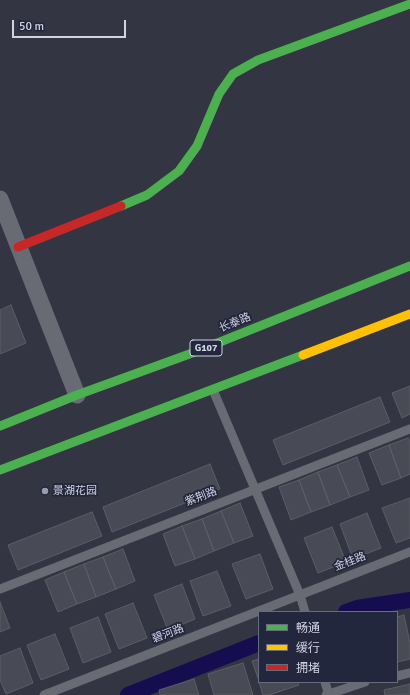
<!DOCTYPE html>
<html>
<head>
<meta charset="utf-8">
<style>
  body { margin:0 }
  #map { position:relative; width:410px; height:695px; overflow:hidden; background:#333542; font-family:Signika,"Noto Sans SC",sans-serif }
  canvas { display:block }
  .legend { position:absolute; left:258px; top:611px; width:140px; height:72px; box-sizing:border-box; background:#23273d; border:1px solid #686c7f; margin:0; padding:5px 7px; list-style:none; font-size:12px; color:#d0d3e2 }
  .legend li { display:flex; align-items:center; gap:8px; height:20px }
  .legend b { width:20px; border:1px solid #686c7f }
  .scale { position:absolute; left:12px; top:20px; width:114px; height:18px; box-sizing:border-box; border:2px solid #d0d3e2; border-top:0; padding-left:5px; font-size:12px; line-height:14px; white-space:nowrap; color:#d0d3e2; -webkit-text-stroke:3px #23273d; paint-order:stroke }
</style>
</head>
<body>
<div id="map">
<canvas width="410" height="695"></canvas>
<ul class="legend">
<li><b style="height:5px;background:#4caf50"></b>畅通</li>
<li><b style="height:5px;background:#ffc107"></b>缓行</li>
<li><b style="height:5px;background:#c62828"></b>拥堵</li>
</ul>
<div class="scale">50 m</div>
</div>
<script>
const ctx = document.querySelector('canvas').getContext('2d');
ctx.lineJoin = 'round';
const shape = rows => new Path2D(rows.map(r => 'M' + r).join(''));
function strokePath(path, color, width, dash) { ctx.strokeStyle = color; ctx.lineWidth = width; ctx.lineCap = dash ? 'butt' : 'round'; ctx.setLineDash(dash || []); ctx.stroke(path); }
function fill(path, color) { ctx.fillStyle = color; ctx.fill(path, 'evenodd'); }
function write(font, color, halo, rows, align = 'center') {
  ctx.font = font + ' Signika,"Noto Sans SC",sans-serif'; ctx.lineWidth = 3.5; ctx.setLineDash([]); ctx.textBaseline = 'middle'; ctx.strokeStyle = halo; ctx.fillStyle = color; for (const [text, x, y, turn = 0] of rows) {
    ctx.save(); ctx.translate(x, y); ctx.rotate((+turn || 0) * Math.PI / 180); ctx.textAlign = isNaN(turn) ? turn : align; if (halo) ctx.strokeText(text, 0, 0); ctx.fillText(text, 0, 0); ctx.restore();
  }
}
const canal = shape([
  [346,612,357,608,410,600],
  [128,695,259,643]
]);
const building = shape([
  [11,305,26,343,0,354,0,310,11,305],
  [410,386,410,414,402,418,392,393,410,386],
  [380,397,390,422,283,465,273,440,380,397],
  [408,438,410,442,410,474,401,478,389,445,408,438],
  [389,445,401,478,382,485,369,453,389,445],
  [357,457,369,490,350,497,337,465,357,457],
  [210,464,220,489,112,532,103,507,210,464],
  [337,465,350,497,330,505,318,472,337,465],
  [318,472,330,505,311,512,299,480,318,472],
  [299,480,311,512,291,520,279,487,299,480],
  [410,498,410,538,396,543,382,508,410,498],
  [240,503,253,536,234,543,221,511,240,503],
  [221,511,234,543,214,551,202,519,221,511],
  [92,512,102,536,18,570,8,545,92,512],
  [367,513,381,548,353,559,340,524,367,513],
  [202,519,214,551,195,559,182,526,202,519],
  [182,526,195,559,175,566,163,534,182,526],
  [332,527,346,562,318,573,304,538,332,527],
  [123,549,135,581,116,589,103,557,123,549],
  [260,554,273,589,246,599,232,564,260,554],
  [103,557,116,589,96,597,84,564,103,557],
  [84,564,96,597,77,604,64,572,84,564],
  [217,571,231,606,203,616,190,581,217,571],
  [64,572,77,604,58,612,45,580,64,572],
  [182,584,195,619,168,630,154,595,182,584],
  [0,602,10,628,0,632,0,602],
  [133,603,147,638,119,649,105,614,133,603],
  [404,615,410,643,410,659,397,662,397,617,404,615],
  [98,617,111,652,83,663,70,628,98,617],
  [55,634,69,669,41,680,27,645,55,634],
  [20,648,33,683,6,694,0,680,0,656,20,648],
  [259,659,259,681,252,661,259,659],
  [243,663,253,695,214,695,208,674,243,663],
  [194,679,199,695,160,695,159,690,194,679],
  [259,682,297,682,299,685,269,695,263,695,259,682],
  [410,684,410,695,385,695,384,690,410,684]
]);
const lane = shape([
  [213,390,300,595,305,612],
  [0,589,410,429],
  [397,676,410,673],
  [325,682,329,695],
  [44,695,410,552],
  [326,695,365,682]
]);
const street = shape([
  [0,199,77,395]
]);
const fast = shape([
  [121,206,147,195,179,171,197,146,219,94,233,74,258,60,410,4],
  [0,426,77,395,195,352,410,266],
  [0,470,303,355]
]);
const slow = shape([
  [303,355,410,314]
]);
const jam = shape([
  [18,247,121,206]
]);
const markers = [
  [45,491,4,"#999caa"]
];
const shields = [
  [206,348,32]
];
const shieldNames = [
  ["G107",206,348]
];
const streetNames = [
  ["长泰路",235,323,-22],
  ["紫荆路",201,497,-21],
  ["金桂路",350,562,-21],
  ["碧河路",168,634,-21]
];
const poiNames = [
  ["景湖花园",53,491]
];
strokePath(canal, '#160d50', 16);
fill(building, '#484a55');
strokePath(building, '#5b5d67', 1);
strokePath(lane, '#696b74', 9);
strokePath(street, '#696b74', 17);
strokePath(fast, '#4caf50', 9);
strokePath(slow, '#ffc107', 9);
strokePath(jam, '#c62828', 9);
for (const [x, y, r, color] of markers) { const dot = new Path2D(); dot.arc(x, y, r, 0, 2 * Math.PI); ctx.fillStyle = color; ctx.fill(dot); strokePath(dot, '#23273d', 1.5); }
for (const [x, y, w] of shields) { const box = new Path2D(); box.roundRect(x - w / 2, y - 8, w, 16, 3); ctx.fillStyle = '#23273d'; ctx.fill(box); strokePath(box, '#d0d3e2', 1); }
write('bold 10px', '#d0d3e2', null, shieldNames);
write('11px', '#d0d3e2', '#23273d', streetNames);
write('11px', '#d0d3e2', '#23273d', poiNames, 'left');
</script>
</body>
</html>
